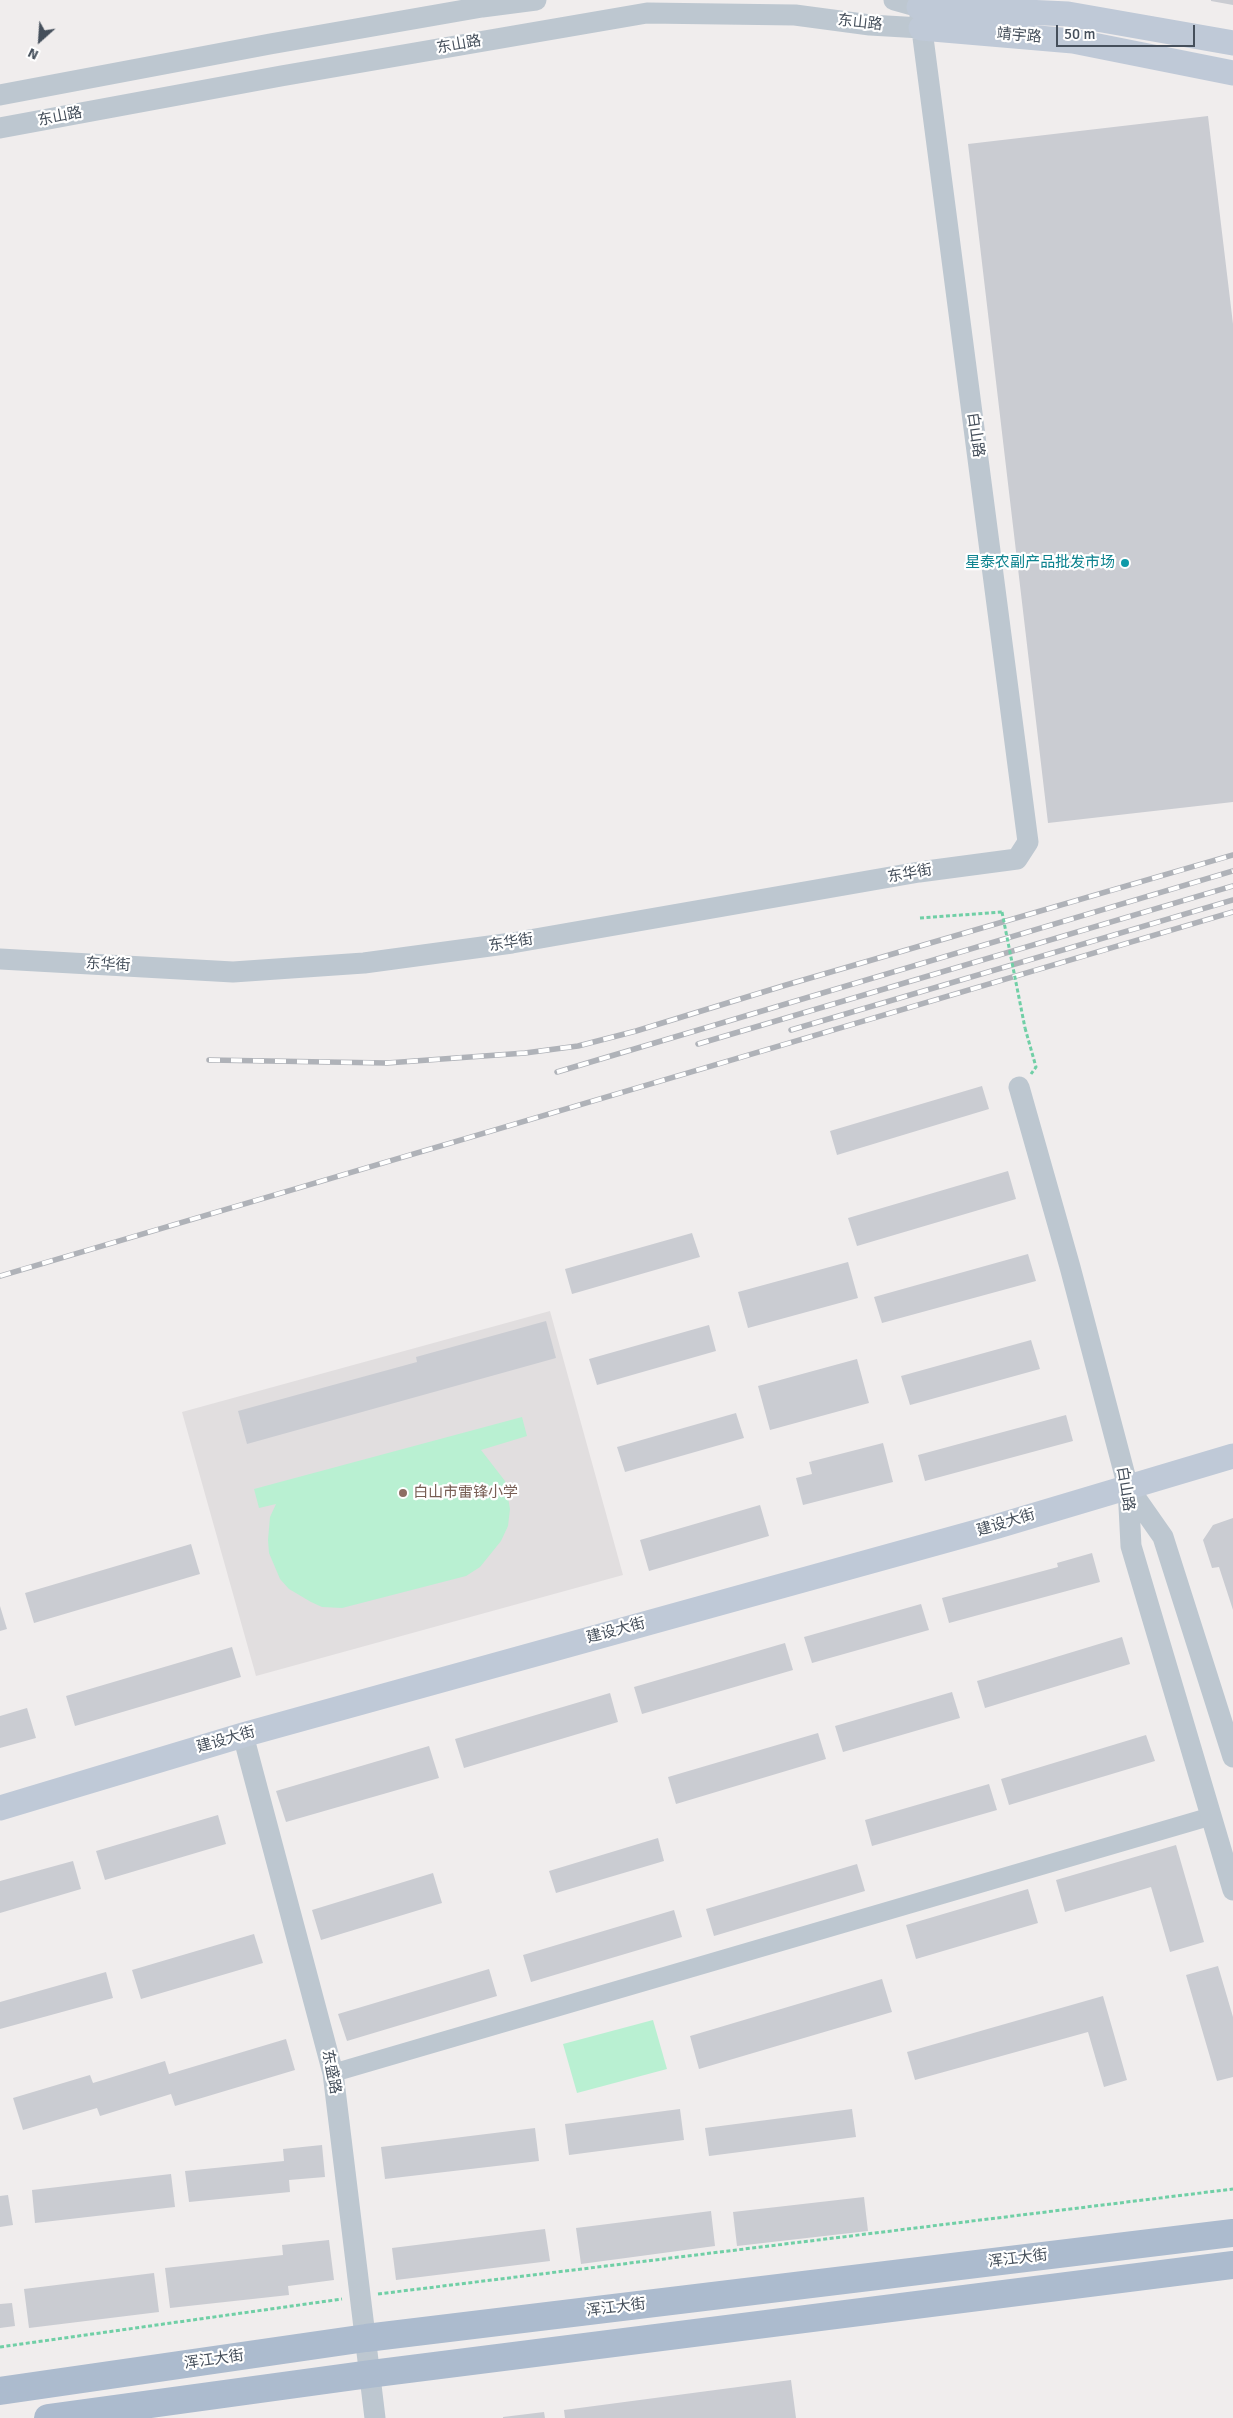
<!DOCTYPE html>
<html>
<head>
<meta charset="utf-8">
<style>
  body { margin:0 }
  #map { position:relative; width:1233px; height:2418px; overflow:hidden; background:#f0eded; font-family:Signika,sans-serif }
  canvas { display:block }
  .north { position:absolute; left:15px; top:15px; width:50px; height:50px; -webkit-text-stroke:4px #fff; paint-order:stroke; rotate:206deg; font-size:14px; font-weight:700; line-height:20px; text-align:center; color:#454f5b }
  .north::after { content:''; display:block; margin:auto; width:18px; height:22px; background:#454f5b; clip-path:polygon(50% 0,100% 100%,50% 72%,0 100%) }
  .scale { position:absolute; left:1056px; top:25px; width:139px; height:22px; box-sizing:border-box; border:2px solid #454f5b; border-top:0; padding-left:6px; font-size:15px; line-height:18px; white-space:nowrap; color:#454f5b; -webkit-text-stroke:4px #fff; paint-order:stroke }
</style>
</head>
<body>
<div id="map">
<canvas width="1233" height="2418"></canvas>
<div class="north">N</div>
<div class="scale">50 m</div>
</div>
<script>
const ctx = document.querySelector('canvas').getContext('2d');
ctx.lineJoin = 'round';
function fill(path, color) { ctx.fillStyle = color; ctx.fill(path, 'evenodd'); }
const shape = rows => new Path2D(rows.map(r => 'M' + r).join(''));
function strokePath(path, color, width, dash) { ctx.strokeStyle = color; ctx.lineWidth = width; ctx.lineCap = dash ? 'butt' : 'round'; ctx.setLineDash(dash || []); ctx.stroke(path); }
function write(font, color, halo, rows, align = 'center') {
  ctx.font = font + ' Signika,"Noto Sans SC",sans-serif'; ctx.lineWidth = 4.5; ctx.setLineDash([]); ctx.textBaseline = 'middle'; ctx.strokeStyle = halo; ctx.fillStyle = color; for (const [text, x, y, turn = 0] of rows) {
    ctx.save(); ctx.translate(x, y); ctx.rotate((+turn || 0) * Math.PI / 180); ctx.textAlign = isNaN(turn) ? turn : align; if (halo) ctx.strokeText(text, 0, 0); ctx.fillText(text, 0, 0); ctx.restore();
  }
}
const education = shape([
  [550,1311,623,1575,256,1676,182,1412]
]);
const green = shape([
  [522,1417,527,1436,481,1450,505,1481,510,1509,508,1526,501,1541,480,1567,466,1576,342,1608,322,1607,311,1602,289,1589,280,1579,269,1553,268,1540,270,1517,276,1504,259,1508,254,1489],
  [653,2020,667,2069,577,2093,563,2044]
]);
const building = shape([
  [1211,0,1233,0,1233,5,1211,1],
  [1208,116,1233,324,1233,802,1048,823,968,144],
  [982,1086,989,1109,837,1155,830,1131],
  [1008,1171,1016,1199,857,1246,848,1218],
  [692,1233,700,1257,572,1294,565,1269],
  [1028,1254,1036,1281,882,1323,874,1297],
  [848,1262,858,1298,748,1328,738,1292],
  [546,1321,556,1358,247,1444,238,1411,417,1362,416,1357],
  [709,1325,716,1351,597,1385,589,1359],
  [1031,1340,1040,1369,910,1405,901,1376],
  [857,1359,869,1403,770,1430,758,1386],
  [736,1413,744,1438,625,1472,617,1447],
  [1066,1415,1073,1441,925,1481,918,1455],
  [883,1443,893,1482,803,1505,796,1478,812,1474,809,1462],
  [760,1505,769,1536,649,1571,640,1540],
  [1233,1518,1233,1610,1219,1567,1212,1568,1203,1540,1213,1525],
  [191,1544,200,1574,34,1623,25,1593],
  [1092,1553,1100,1582,949,1623,942,1598,1058,1567,1057,1563],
  [921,1604,929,1630,812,1663,804,1637],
  [0,1606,7,1629,0,1631],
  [1122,1637,1130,1664,985,1708,977,1681],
  [785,1643,793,1670,642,1714,634,1687],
  [232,1647,241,1677,75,1726,66,1696],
  [952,1692,960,1718,843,1752,835,1726],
  [610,1693,618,1722,464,1768,455,1739],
  [27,1708,36,1738,0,1748,0,1716],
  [818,1733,826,1759,676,1804,668,1777],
  [1146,1735,1155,1761,1009,1805,1001,1779],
  [429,1746,439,1778,286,1822,276,1791],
  [989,1784,997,1810,872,1846,865,1820],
  [218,1815,226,1844,105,1880,96,1851],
  [658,1838,664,1861,556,1893,549,1871],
  [1176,1845,1204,1942,1170,1952,1151,1887,1065,1912,1056,1880],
  [73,1861,81,1889,0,1913,0,1881],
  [857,1864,865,1891,714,1936,706,1909],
  [433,1873,442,1903,321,1940,312,1910],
  [1028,1889,1038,1923,916,1959,906,1925],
  [674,1910,682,1937,531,1982,523,1955],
  [254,1934,263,1963,141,1999,132,1970],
  [1218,1966,1233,2017,1233,2077,1217,2081,1186,1975],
  [489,1969,497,1996,347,2041,338,2014],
  [106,1972,113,1998,0,2029,0,2002],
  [882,1979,892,2012,699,2069,690,2036],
  [1103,1996,1127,2080,1104,2087,1088,2032,915,2080,907,2052],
  [286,2039,295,2070,175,2106,171,2094,100,2116,97,2108,23,2130,13,2098,90,2075,93,2083,165,2061,169,2074],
  [680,2109,684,2140,569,2155,565,2124],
  [852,2109,856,2137,709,2156,705,2128],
  [535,2128,539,2161,385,2179,381,2147],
  [322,2145,325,2177,289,2180,290,2192,189,2202,185,2171,284,2161,283,2149],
  [171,2174,175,2207,35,2223,32,2190],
  [8,2195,13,2225,0,2227,0,2196],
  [864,2197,868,2231,737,2246,733,2212],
  [711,2211,715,2246,581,2264,576,2228],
  [545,2229,550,2261,396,2280,392,2248],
  [329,2240,334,2280,288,2286,289,2295,170,2308,165,2268,283,2255,282,2245],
  [154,2273,159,2312,29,2328,24,2289],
  [12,2303,15,2326,0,2328,0,2304],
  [791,2380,796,2418,565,2418,564,2410],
  [544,2412,545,2418,503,2418,503,2417]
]);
const path = shape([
  [920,918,1002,912],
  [1025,1028,1036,1067,1031,1074],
  [378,2294,1233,2189],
  [0,2347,342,2299]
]);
const minor = shape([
  [333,2073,1212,1816]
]);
const tertiary = shape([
  [0,95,270,44,482,7,536,0],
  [0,128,281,76,647,13,795,15,870,25,921,28],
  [0,959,233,972,364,963,512,943,919,872,1017,859,1028,842,919,7,894,0],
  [1019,1087,1070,1267,1128,1487,1131,1546,1233,1890],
  [1128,1487,1163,1537,1233,1757],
  [243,1735,333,2073,375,2418]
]);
const secondary = shape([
  [919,7,1068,14,1233,43],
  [921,28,1073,41,1233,73],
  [0,1808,243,1735,998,1526,1233,1456]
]);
const primary = shape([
  [0,2391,366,2338,1233,2233],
  [48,2418,370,2374,1233,2265]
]);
const rail = shape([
  [791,1030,1233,900],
  [698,1044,1233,886],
  [209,1060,387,1063,525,1053,578,1046,636,1031,786,985,1233,855],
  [557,1072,1233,871],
  [0,1276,1233,912]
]);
const pathBridge = shape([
  [1002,912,1025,1028]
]);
const markers = [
  [1125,563,5,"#0f9aa8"],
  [403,1493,5,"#8d6e63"]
];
const streetNames = [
  ["东山路",860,23,6],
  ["靖宇路",1019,36,5],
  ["东山路",459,45,-10],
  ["东山路",60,117,-11],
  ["白山路",975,435,82],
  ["东华街",910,874,-10],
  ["东华街",511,943,-9],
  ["东华街",108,965,3],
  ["白山路",1125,1489,81],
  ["建设大街",1006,1523,-17],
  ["建设大街",616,1631,-15],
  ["建设大街",226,1740,-16],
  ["东盛路",331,2072,79],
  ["浑江大街",1018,2259,-7],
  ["浑江大街",616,2308,-7],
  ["浑江大街",214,2360,-8]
];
const cultureNames = [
  ["星泰农副产品批发市场",1115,563]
];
const educationNames = [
  ["白山市雷锋小学",413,1493]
];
fill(education, '#e1dedf');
fill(green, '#b9f0d2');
fill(building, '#caccd2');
strokePath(path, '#70cfa6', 3, [4, 2.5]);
strokePath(minor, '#bdc7d0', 18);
strokePath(tertiary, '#bdc7d0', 21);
strokePath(secondary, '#bfc9d7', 25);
strokePath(primary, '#acbbce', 28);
strokePath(rail, '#afb2b8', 5.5);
strokePath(rail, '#fff', 4, [11]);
strokePath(pathBridge, '#70cfa6', 3, [4, 2.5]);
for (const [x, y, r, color] of markers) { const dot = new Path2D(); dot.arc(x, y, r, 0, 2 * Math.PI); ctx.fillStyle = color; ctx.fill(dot); strokePath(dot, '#fff', 2); }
write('15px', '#454f5b', '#fff', streetNames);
write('15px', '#0d838f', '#fff', cultureNames, 'right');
write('15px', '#785e54', '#fff', educationNames, 'left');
</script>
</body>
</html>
